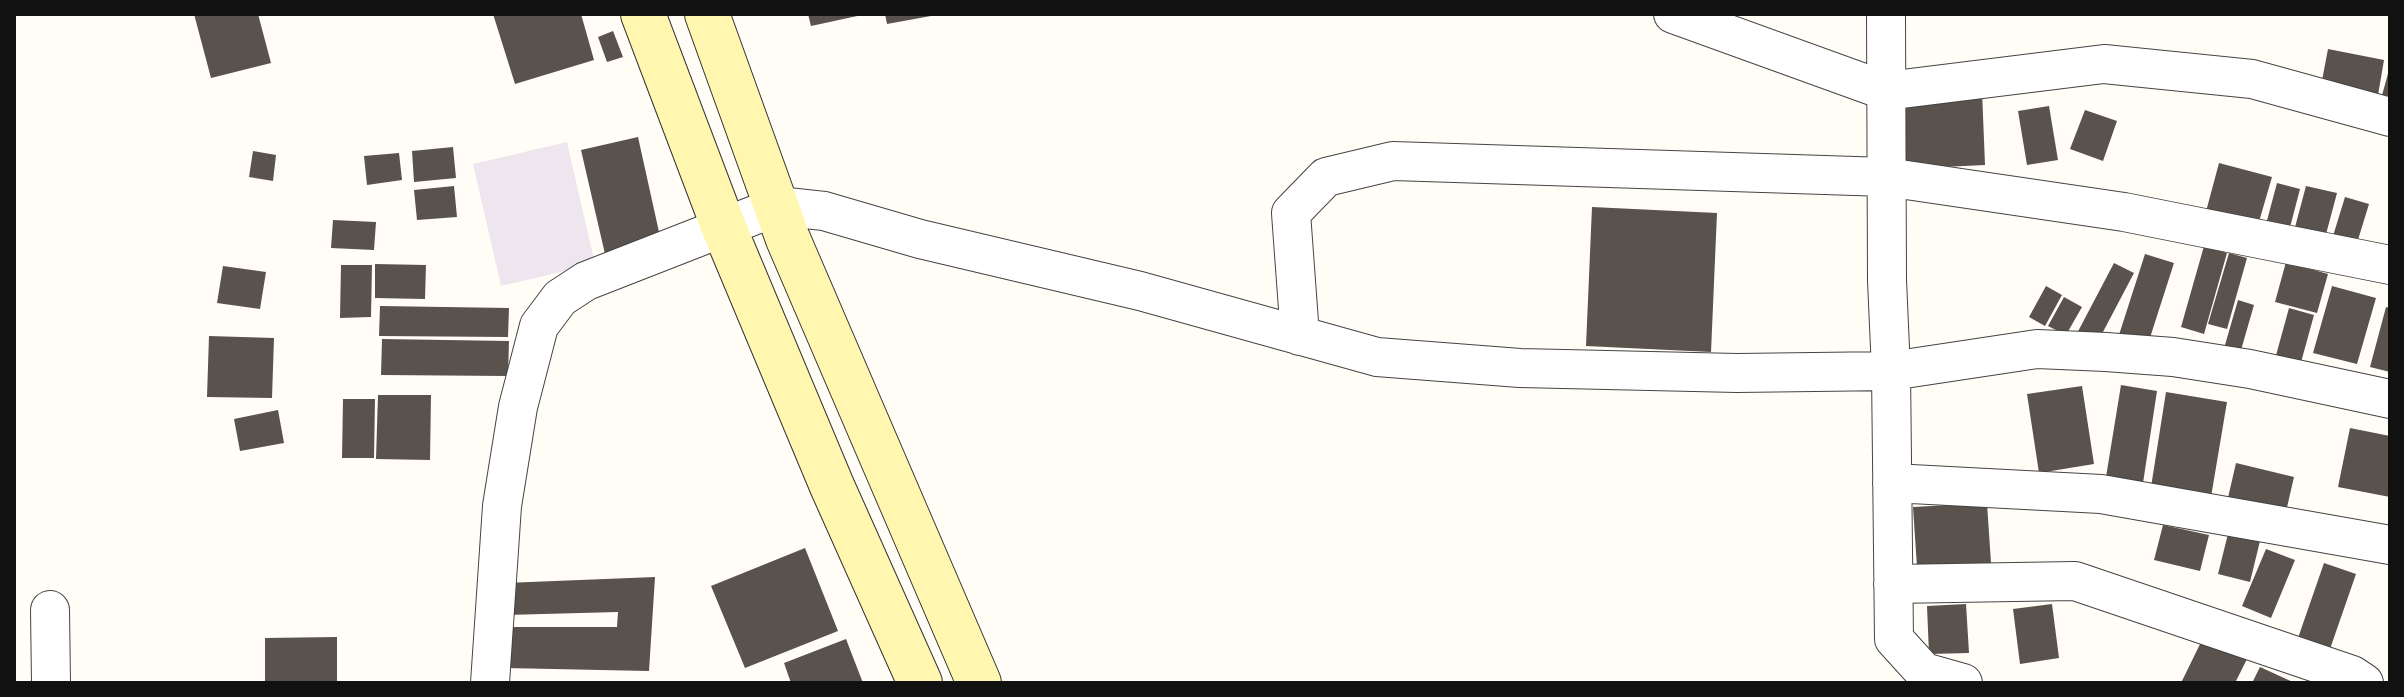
<!DOCTYPE html>
<html>
<head>
<meta charset="utf-8">
<style>
  body { margin:0 }
  #map { position:relative; width:2404px; height:697px; overflow:hidden; background:#fffdf5; font-family:"IBM Plex Serif",serif }
  canvas { display:block }
  .frame { position:absolute; inset:0; border:16px solid #111; pointer-events:none }
</style>
</head>
<body>
<div id="map">
<canvas width="2404" height="697"></canvas>
<div class="frame"></div>
</div>
<script>
const ctx = document.querySelector('canvas').getContext('2d');
ctx.lineJoin = 'round';
function fill(path, color) { ctx.fillStyle = color; ctx.fill(path, 'evenodd'); }
const shape = rows => new Path2D(rows.map(r => 'M' + r).join(''));
function strokePath(path, color, width, dash) { ctx.strokeStyle = color; ctx.lineWidth = width; ctx.lineCap = dash ? 'butt' : 'round'; ctx.setLineDash(dash || []); ctx.stroke(path); }
const industrial = shape([
  [567,142,595,264,501,286,473,164]
]);
const building = shape([
  [194,14,258,14,271,63,211,78],
  [493,14,581,14,594,60,515,84],
  [808,14,862,14,862,15,811,26],
  [885,14,931,14,931,16,887,24],
  [613,31,623,57,607,62,598,37],
  [2328,49,2384,60,2377,101,2320,91],
  [2389,70,2390,70,2390,101,2381,99],
  [1982,91,1985,165,1901,169,1898,95],
  [2049,106,2058,160,2027,165,2018,111],
  [2085,110,2117,121,2103,161,2070,149],
  [638,137,661,241,605,254,581,150],
  [453,147,456,178,414,182,412,151],
  [253,151,276,155,273,181,249,177],
  [399,153,402,180,367,185,364,156],
  [2219,163,2272,177,2256,232,2204,219],
  [2277,183,2300,189,2288,235,2265,228],
  [454,186,457,217,417,220,414,190],
  [2306,186,2337,193,2325,238,2294,231],
  [2345,197,2369,204,2357,243,2333,236],
  [1592,207,1717,213,1711,352,1586,346],
  [333,220,376,222,374,250,331,248],
  [2204,246,2227,253,2204,334,2181,327],
  [2229,253,2247,258,2227,329,2208,324],
  [2145,254,2174,263,2147,347,2118,338],
  [2286,262,2328,274,2317,313,2275,302],
  [2114,263,2134,273,2094,349,2074,339],
  [375,264,426,265,425,299,375,298],
  [341,265,372,265,371,317,340,318],
  [223,266,266,272,260,309,217,303],
  [2046,286,2062,295,2045,326,2029,317],
  [2332,286,2376,298,2357,364,2313,353],
  [2064,297,2082,307,2066,335,2048,326],
  [2238,300,2254,305,2239,357,2223,352],
  [380,306,509,308,508,337,379,336],
  [2386,307,2390,308,2390,372,2370,367],
  [2289,308,2314,315,2300,366,2275,359],
  [209,336,274,338,272,398,207,397],
  [382,339,509,341,508,376,381,375],
  [2121,385,2157,391,2143,483,2106,477],
  [2082,386,2094,464,2039,473,2027,394],
  [2166,392,2227,402,2211,497,2151,487],
  [378,395,431,395,430,460,376,459],
  [343,399,375,399,374,458,342,458],
  [278,410,284,443,240,451,234,419],
  [2350,428,2390,436,2390,497,2338,487],
  [2236,463,2294,477,2285,516,2227,502],
  [1987,503,1991,563,1917,567,1913,507],
  [2163,525,2209,535,2200,571,2154,560],
  [2228,534,2260,541,2250,582,2218,574],
  [805,548,838,631,745,668,711,586],
  [2266,549,2295,560,2271,618,2242,606],
  [2324,563,2356,574,2330,649,2298,638],
  [655,577,649,671,505,668,505,627,617,627,618,612,506,615,505,583],
  [1966,604,1969,653,1929,654,1927,606],
  [2052,604,2059,658,2020,664,2013,609],
  [337,637,337,683,265,682,265,638],
  [2203,638,2247,659,2235,683,2181,683],
  [846,639,863,683,791,683,784,663],
  [2260,667,2295,683,2252,683]
]);
const street = shape([
  [1673,14,1886,91,2104,64,2252,79,2390,117],
  [1886,14,1887,280,1891,371,1894,639,1924,672,1963,683],
  [1300,336,1291,213,1326,177,1393,161,1886,177,2124,212,2390,265],
  [1892,483,2101,494,2390,545],
  [1893,584,2075,581,2352,675,2364,683],
  [50,610,51,683],
  [490,683,502,506,518,407,539,326,560,298,586,281,778,206,824,211,920,239,1140,291,1377,357,1520,368,1737,373,1891,371,2037,349,2106,352,2173,357,2250,369,2390,399]
]);
const secondary = shape([
  [643,14,724,228,832,486,920,683],
  [707,14,788,239,979,683]
]);
fill(industrial, '#eee6ef');
fill(building, '#5a524d');
strokePath(street, '#444', 40);
strokePath(secondary, '#333', 46);
strokePath(street, '#fff', 38);
strokePath(secondary, '#fff6b0', 44);
</script>
</body>
</html>
